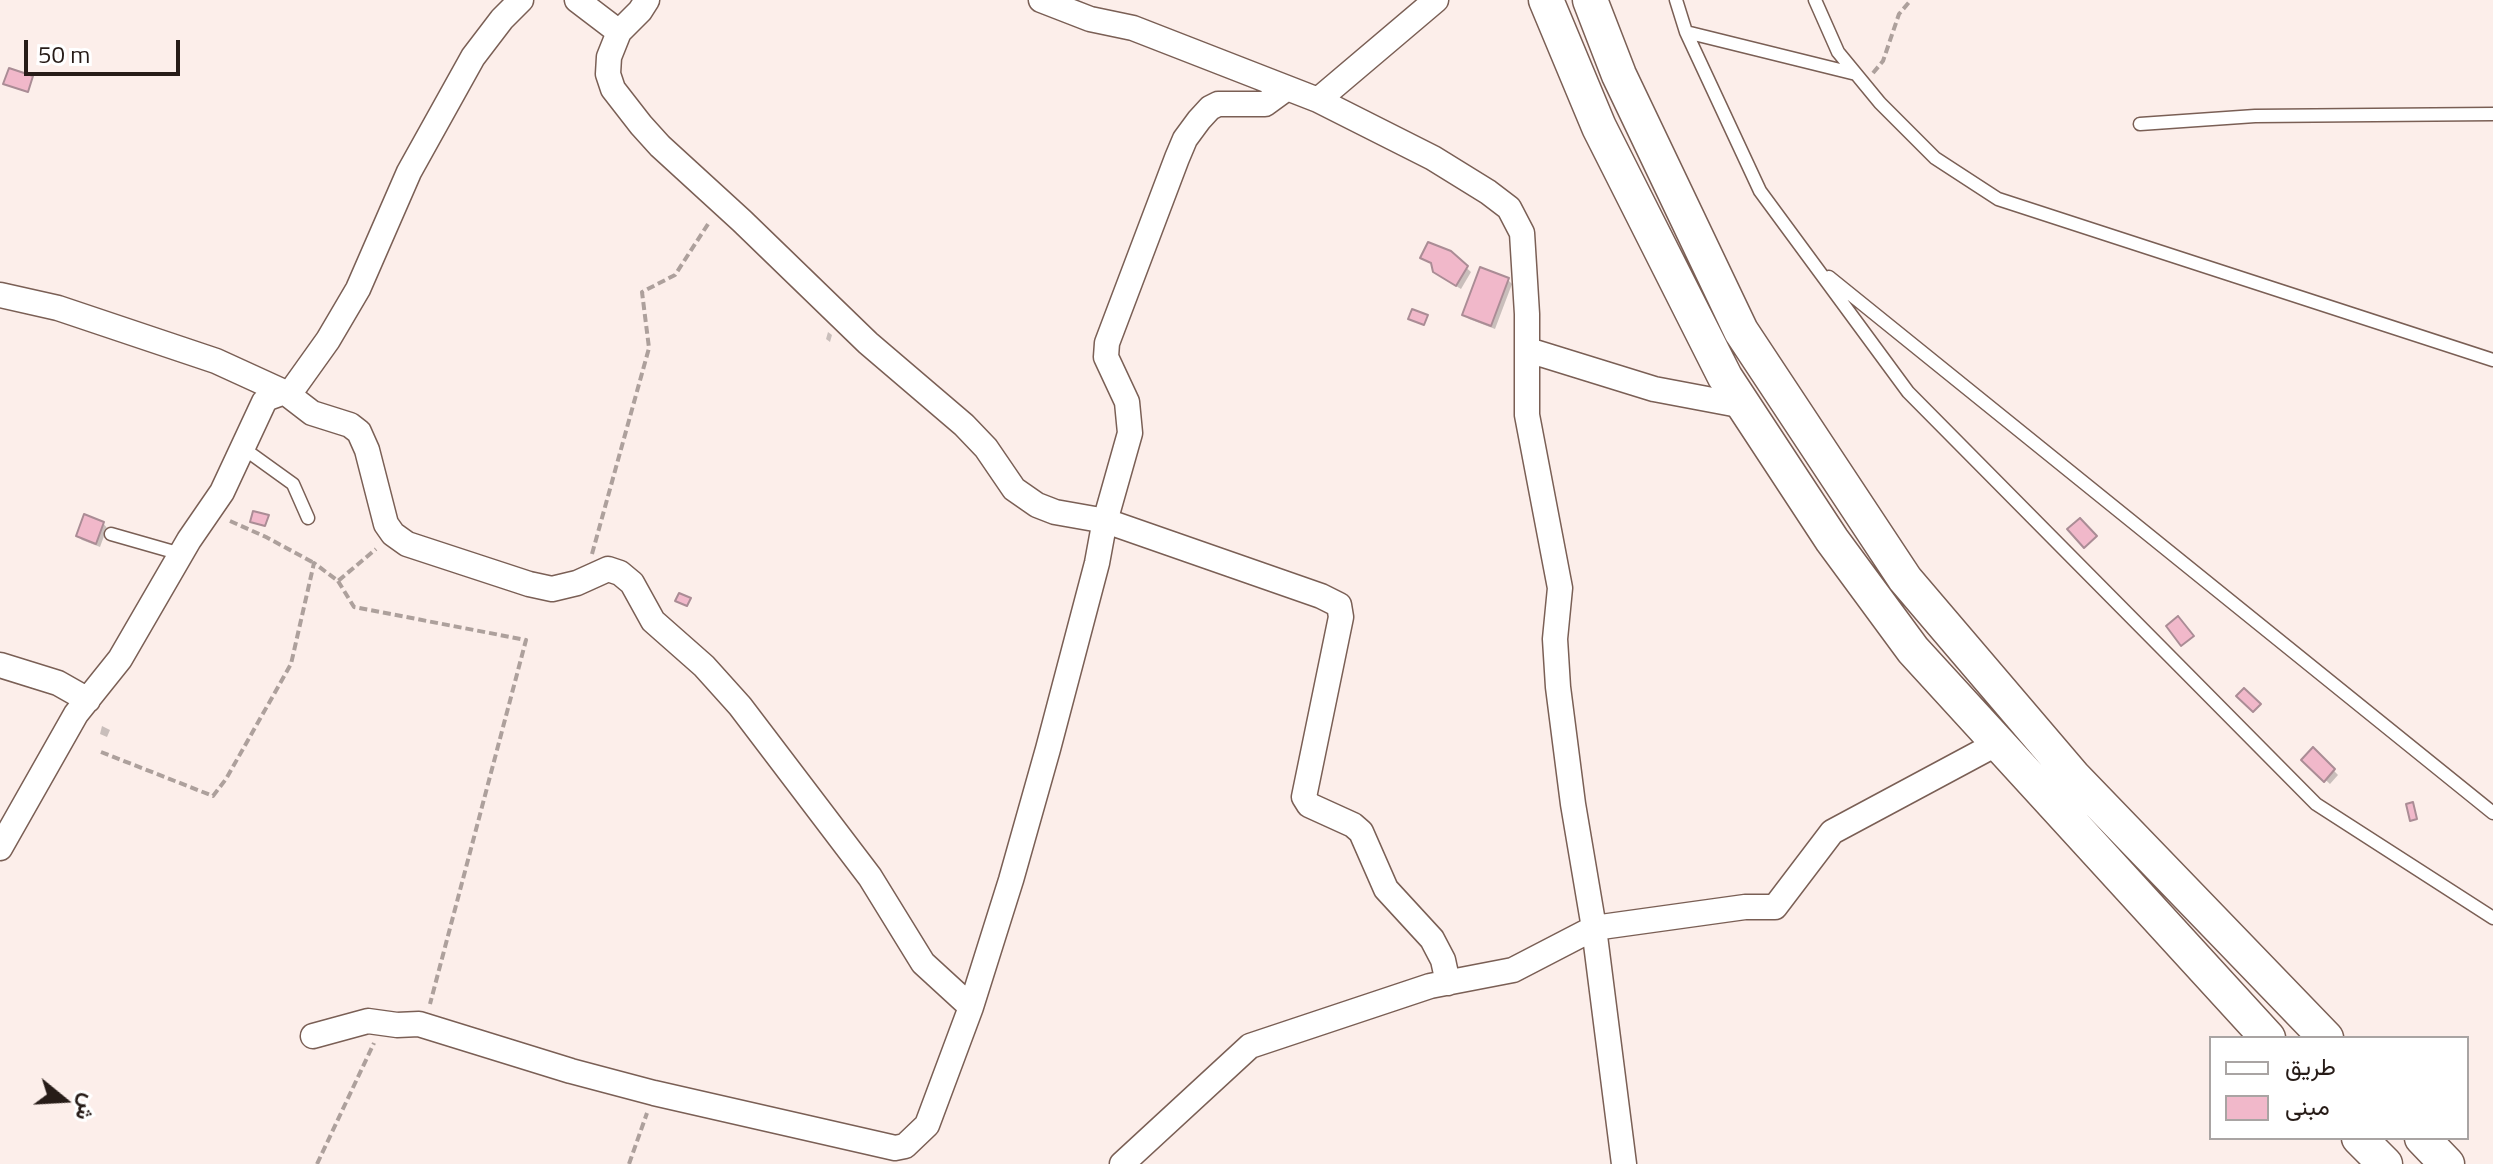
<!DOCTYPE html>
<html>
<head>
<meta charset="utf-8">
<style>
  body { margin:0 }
  #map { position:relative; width:2493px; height:1164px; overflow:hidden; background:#fceeea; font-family:"Titillium Web",Vazirmatn,sans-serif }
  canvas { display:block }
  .legend { position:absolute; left:2209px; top:1036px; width:260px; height:104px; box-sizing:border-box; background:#fff; border:2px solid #a9a4a3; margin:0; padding:10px 14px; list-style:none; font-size:24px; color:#271c18 }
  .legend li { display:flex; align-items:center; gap:16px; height:40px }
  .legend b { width:40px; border:2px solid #a9a4a3 }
  .north { position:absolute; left:24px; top:1060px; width:80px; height:80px; -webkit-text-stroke:6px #fff; paint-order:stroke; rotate:108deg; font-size:22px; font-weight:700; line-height:32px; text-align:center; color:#271c18 }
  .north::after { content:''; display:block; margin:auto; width:28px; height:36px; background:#271c18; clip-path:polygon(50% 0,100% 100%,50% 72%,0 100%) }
  .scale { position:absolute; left:24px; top:40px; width:156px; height:36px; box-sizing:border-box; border:4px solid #271c18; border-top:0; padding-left:10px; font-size:24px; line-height:28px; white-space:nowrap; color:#271c18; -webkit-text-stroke:6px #fff; paint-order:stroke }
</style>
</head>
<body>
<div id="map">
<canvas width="2493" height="1164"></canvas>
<ul class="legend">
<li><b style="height:10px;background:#fff"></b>طريق</li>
<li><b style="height:22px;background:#f1b8ca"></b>مبنى</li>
</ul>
<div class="north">ش</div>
<div class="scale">50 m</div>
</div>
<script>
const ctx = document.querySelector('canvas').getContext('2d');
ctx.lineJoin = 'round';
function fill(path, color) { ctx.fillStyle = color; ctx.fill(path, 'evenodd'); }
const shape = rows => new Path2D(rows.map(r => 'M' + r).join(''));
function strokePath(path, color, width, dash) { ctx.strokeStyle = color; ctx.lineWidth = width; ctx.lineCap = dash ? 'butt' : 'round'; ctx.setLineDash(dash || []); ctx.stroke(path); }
const shadow = shape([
  [1450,253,1471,272,1461,289,1440,276,1434,265,1422,258],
  [1508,280,1512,284,1495,329,1469,319,1464,314],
  [828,332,832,335,830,342,826,339],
  [103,523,107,528,100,547,82,540,78,536],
  [102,726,110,730,107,737,100,734],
  [2313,749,2338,775,2330,784,2304,760]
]);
const building = shape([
  [9,68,33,76,28,92,3,84,9,68],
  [1428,242,1451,251,1468,266,1456,286,1433,272,1431,263,1420,258,1428,242],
  [1480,267,1509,278,1491,326,1462,315,1480,267],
  [1412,309,1428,315,1424,325,1408,319,1412,309],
  [253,511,269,515,265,526,250,522,253,511],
  [84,514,104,522,96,544,76,536,84,514],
  [2080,518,2097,536,2084,548,2067,529,2080,518],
  [679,593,691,598,687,606,675,601,679,593],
  [2178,616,2194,636,2181,646,2166,626,2178,616],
  [2244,688,2261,704,2253,712,2236,696,2244,688],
  [2313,747,2335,769,2324,782,2301,760,2313,747],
  [2413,802,2417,819,2410,821,2406,804,2413,802]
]);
const path = shape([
  [1873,73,1883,61,1899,14,1911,0],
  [230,521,266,537,314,563],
  [592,554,649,348,642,292,675,275,710,221],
  [338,581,354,607,526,640,430,1004],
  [101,752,213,796,226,779,291,664,314,563,338,581,376,549],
  [317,1164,374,1043],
  [629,1164,647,1113]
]);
const lane = shape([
  [1676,0,1686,32,1760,191,1908,392,2316,804,2493,918],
  [1815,0,1838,52,1880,103,1935,158,1998,199,2493,360],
  [1686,32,1856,74],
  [2140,124,2255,116,2493,114],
  [1829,277,2493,813],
  [243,448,293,484,308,518],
  [111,534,181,554]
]);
const street = shape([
  [577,0,619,32,640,11,647,0],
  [1041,0,1090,19,1133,28,1318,100,1436,0],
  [619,32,609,57,608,74,613,89,641,125,660,146,742,221,868,343,964,425,986,448,1014,489,1037,505,1055,512,1106,521,1321,596,1339,605,1341,617,1304,797,1309,805,1353,825,1361,832,1386,889,1432,939,1443,960,1448,983],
  [1318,100,1433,158,1488,192,1509,208,1522,233,1527,314,1527,415,1560,588,1555,639,1558,687,1573,804,1594,928,1624,1164],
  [0,295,58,308,216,361,286,393,312,413,350,425,359,432,367,450,386,524,393,534,407,544,529,584,552,589,577,583,608,569,620,573,632,583,653,621,704,666,740,706,870,877,923,963,971,1007,927,1125,905,1146,895,1148,654,1093,571,1071,419,1024,397,1025,368,1021,313,1036],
  [1528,350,1654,389,1744,406],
  [0,665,58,683,88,700],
  [0,848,76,714,120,659,189,540,222,492,264,402,268,398,293,389,328,340,358,289,409,172,473,57,502,19,521,0],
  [971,1007,1011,880,1048,749,1097,563,1104,525,1130,433,1127,402,1106,357,1107,343,1177,158,1185,139,1199,120,1210,108,1218,104,1265,104,1287,88],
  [1122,1164,1250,1046,1430,986,1513,970,1594,928,1745,907,1775,907,1832,832,1998,743]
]);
const secondary = shape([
  [1546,0,1599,127,1725,377,1832,540,1913,650,2268,1038],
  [1590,0,1619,75,1741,331,1905,579,2073,776,2326,1038],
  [2359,1138,2385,1164],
  [2422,1138,2447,1164]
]);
fill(shadow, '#0003');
fill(building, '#f1b8ca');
strokePath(building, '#aa8c95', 2);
strokePath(lane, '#7a5f55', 15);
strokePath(street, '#7a5f55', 27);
strokePath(secondary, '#7a5f55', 37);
strokePath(path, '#ada09c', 4, [8, 4]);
strokePath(lane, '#fff', 12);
strokePath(street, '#fff', 24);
strokePath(secondary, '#fff', 34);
</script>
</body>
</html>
